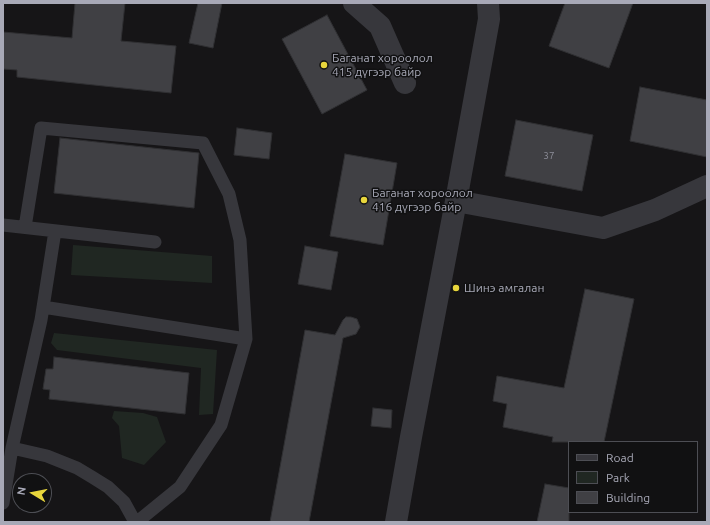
<!DOCTYPE html>
<html>
<head>
<meta charset="utf-8">
<style>
  body { margin:0 }
  #map { position:relative; width:710px; height:525px; overflow:hidden; background:#161517; font-family:Ubuntu,sans-serif }
  canvas { display:block }
  .frame { position:absolute; inset:0; border:4px solid #a8a9b7; pointer-events:none }
  .legend { position:absolute; left:568px; top:441px; width:130px; height:72px; box-sizing:border-box; background:#111112; border:1px solid #4d4e54; margin:0; padding:5px 7px; list-style:none; font-size:12px; color:#a8a9b7 }
  .legend li { display:flex; align-items:center; gap:8px; height:20px }
  .legend b { width:20px; border:1px solid #4d4e54 }
  .north { position:absolute; left:12px; top:473px; width:40px; height:40px; box-sizing:border-box; background:#111112; border:1px solid #4d4e54; border-radius:50%; rotate:280deg; font-size:11px; font-weight:700; line-height:16px; text-align:center; color:#a8a9b7 }
  .north::after { content:''; display:block; margin:auto; width:14px; height:18px; background:#e8d63c; clip-path:polygon(50% 0,100% 100%,50% 72%,0 100%) }
</style>
</head>
<body>
<div id="map">
<canvas width="710" height="525"></canvas>
<div class="frame"></div>
<ul class="legend">
<li><b style="height:5px;background:#37373c"></b>Road</li>
<li><b style="height:11px;background:#202722"></b>Park</li>
<li><b style="height:11px;background:#404044"></b>Building</li>
</ul>
<div class="north">N</div>
</div>
<script>
const ctx = document.querySelector('canvas').getContext('2d');
ctx.lineJoin = 'round';
function fill(path, color) { ctx.fillStyle = color; ctx.fill(path, 'evenodd'); }
const shape = rows => new Path2D(rows.map(r => 'M' + r).join(''));
function strokePath(path, color, width, dash) { ctx.strokeStyle = color; ctx.lineWidth = width; ctx.lineCap = dash ? 'butt' : 'round'; ctx.setLineDash(dash || []); ctx.stroke(path); }
function write(font, color, halo, rows, align = 'center') {
  ctx.font = font + ' Ubuntu,sans-serif'; ctx.lineWidth = 3; ctx.setLineDash([]); ctx.textBaseline = 'middle'; ctx.strokeStyle = halo; ctx.fillStyle = color; for (const [text, x, y, turn = 0] of rows) {
    ctx.save(); ctx.translate(x, y); ctx.rotate((+turn || 0) * Math.PI / 180); ctx.textAlign = isNaN(turn) ? turn : align; if (halo) ctx.strokeText(text, 0, 0); ctx.fillText(text, 0, 0); ctx.restore();
  }
}
const green = shape([
  [73,245,212,256,212,283,71,275],
  [54,333,217,350,213,414,199,415,201,368,57,350,51,343],
  [114,411,143,413,157,417,166,442,144,465,122,458,119,426,112,418]
]);
const building = shape([
  [75,3,125,3,121,41,176,46,171,93,17,77,17,70,3,69,3,32,72,38,75,3],
  [198,3,222,3,213,48,189,43,198,3],
  [565,3,633,3,609,68,549,46,565,3],
  [327,15,367,90,322,114,282,39,327,15],
  [640,87,707,100,707,157,630,141,640,87],
  [516,120,593,135,582,191,505,176,516,120],
  [237,128,272,133,269,159,234,155,237,128],
  [60,138,199,153,194,208,54,193,60,138],
  [345,154,397,163,383,245,330,236,345,154],
  [305,246,338,252,331,290,298,284,305,246],
  [585,289,634,299,604,442,552,442,553,437,503,427,507,404,493,401,497,376,564,388,585,289],
  [346,317,351,317,357,319,360,327,356,334,343,338,309,522,270,522,305,330,335,335,343,320,346,317],
  [54,357,189,373,185,414,49,399,50,390,43,389,46,369,53,369,54,357],
  [373,408,392,410,391,428,371,426,373,408],
  [545,484,569,488,569,522,537,522,545,484]
]);
const lane = shape([
  [3,225,155,242],
  [25,227,41,128,203,143,229,194,240,240,246,339,221,425,180,487,137,522],
  [43,307,246,339],
  [12,448,47,456,77,468,92,477,108,487,124,502,135,522],
  [3,503,12,448,41,320,55,231]
]);
const street = shape([
  [354,3,380,26,405,83],
  [456,201,603,228,655,210,707,186],
  [396,522,411,437,456,201,489,19,488,3]
]);
const markers = [
  [324,65,4,"#e8d63c"],
  [364,200,4,"#e8d63c"],
  [456,288,4,"#e8d63c"]
];
const numberNames = [
  ["37",549,156]
];
const poiNames = [
  ["Баганат хороолол",332,58],
  ["415 дүгээр байр",332,72],
  ["Баганат хороолол",372,193],
  ["416 дүгээр байр",372,207],
  ["Шинэ амгалан",464,288]
];
fill(green, '#202722');
fill(building, '#404044');
strokePath(building, '#303033', 1);
strokePath(lane, '#37373c', 13);
strokePath(street, '#37373c', 22);
for (const [x, y, r, color] of markers) { const dot = new Path2D(); dot.arc(x, y, r, 0, 2 * Math.PI); ctx.fillStyle = color; ctx.fill(dot); strokePath(dot, '#111112', 1.5); }
write('10px', '#8e8f9a', null, numberNames);
write('12px', '#a8a9b7', '#111112', poiNames, 'left');
</script>
</body>
</html>
